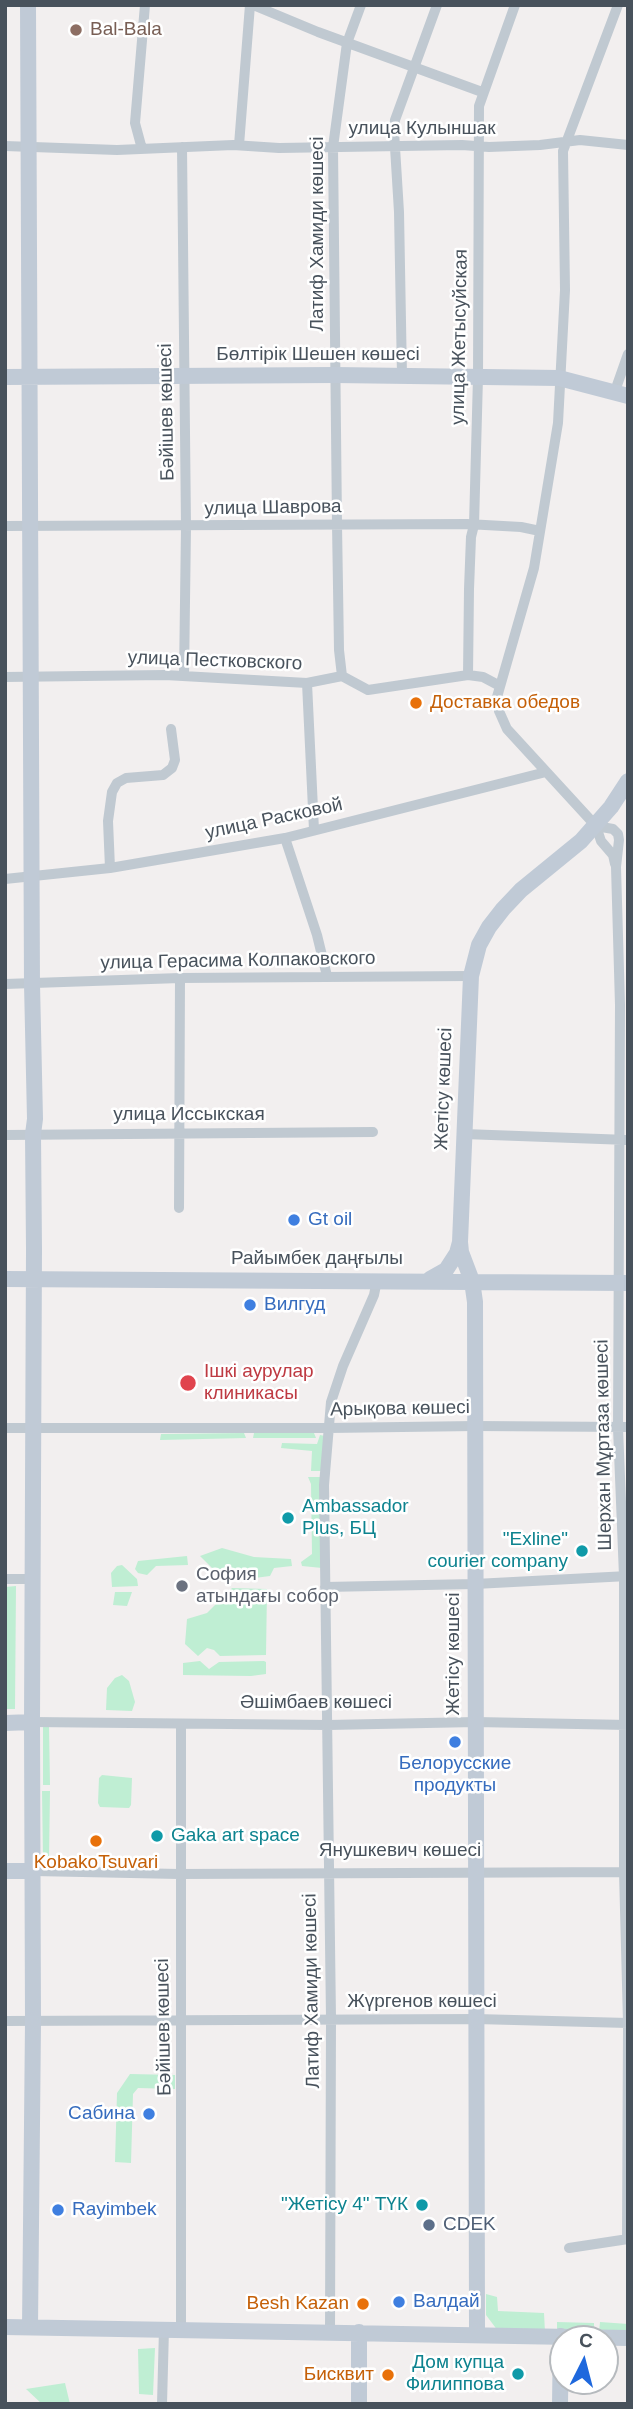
<!DOCTYPE html>
<html>
<head>
<meta charset="utf-8">
<style>
  body { margin:0 }
  #map { position:relative; width:633px; height:2409px; overflow:hidden; background:#f2efef; font-family:Arial,sans-serif }
  canvas { display:block }
  .frame { position:absolute; inset:0; border:7px solid #48525c; pointer-events:none }
  .north { position:absolute; left:549px; top:2325px; width:70px; height:70px; box-sizing:border-box; background:#fff; border:2px solid #b6babe; border-radius:50%; rotate:6deg; font-size:19px; font-weight:700; line-height:28px; text-align:center; color:#48525c }
  .north::after { content:''; display:block; margin:auto; width:24px; height:32px; background:#1e68dd; clip-path:polygon(50% 0,100% 100%,50% 72%,0 100%) }
</style>
</head>
<body>
<div id="map">
<canvas width="633" height="2409"></canvas>
<div class="frame"></div>
<div class="north">С</div>
</div>
<script>
const ctx = document.querySelector('canvas').getContext('2d');
ctx.lineJoin = 'round';
function fill(path, color) { ctx.fillStyle = color; ctx.fill(path, 'evenodd'); }
const shape = rows => new Path2D(rows.map(r => 'M' + r).join(''));
function strokePath(path, color, width, dash) { ctx.strokeStyle = color; ctx.lineWidth = width; ctx.lineCap = dash ? 'butt' : 'round'; ctx.setLineDash(dash || []); ctx.stroke(path); }
function write(font, color, halo, rows, align = 'center') {
  ctx.font = font + ' Arial,sans-serif'; ctx.lineWidth = 5; ctx.setLineDash([]); ctx.textBaseline = 'middle'; ctx.strokeStyle = halo; ctx.fillStyle = color; for (const [text, x, y, turn = 0] of rows) {
    ctx.save(); ctx.translate(x, y); ctx.rotate((+turn || 0) * Math.PI / 180); ctx.textAlign = isNaN(turn) ? turn : align; if (halo) ctx.strokeText(text, 0, 0); ctx.fillText(text, 0, 0); ctx.restore();
  }
}
const green = shape([
  [244,1433,246,1438,160,1440,161,1434],
  [254,1433,314,1433,316,1438,253,1438],
  [320,1435,325,1436,323,1471,311,1471,312,1451,281,1448,282,1443,317,1444],
  [308,1477,322,1477,322,1568,302,1566,301,1562,312,1554,311,1484],
  [222,1548,254,1557,291,1559,292,1566,274,1568,270,1576,247,1579,234,1568,227,1580,222,1578,200,1556],
  [187,1556,188,1565,156,1566,147,1575,138,1573,135,1569,138,1561],
  [122,1565,137,1579,138,1586,112,1587,111,1573,117,1566],
  [16,1586,15,1709,5,1709,5,1587],
  [232,1588,267,1589,266,1655,220,1656,214,1650,207,1648,198,1656,185,1644,187,1619,207,1613],
  [115,1592,132,1592,127,1606,113,1605],
  [200,1661,209,1669,219,1662,264,1661,266,1662,266,1674,251,1676,183,1675,183,1663],
  [122,1675,129,1681,135,1702,132,1711,106,1710,107,1688,115,1678],
  [43,1726,49,1726,50,1785,43,1785],
  [102,1775,132,1778,131,1805,129,1808,100,1807,98,1803,99,1778],
  [42,1791,50,1791,49,1858,43,1858],
  [130,2074,175,2075,175,2089,138,2088,133,2094,131,2163,115,2162,117,2093],
  [486,2294,497,2297,498,2311,544,2313,545,2332,498,2331,486,2315],
  [557,2322,594,2323,594,2333,557,2332],
  [600,2322,628,2324,628,2333,599,2332],
  [155,2348,153,2395,139,2394,138,2349],
  [65,2383,70,2404,42,2404,26,2389]
]);
const street = shape([
  [253,5,318,32,482,92],
  [239,145,250,5],
  [5,146,117,150,233,145,279,148,462,145,489,147,540,145,580,140,628,145],
  [182,147,186,527,184,676],
  [142,149,135,123,145,5],
  [402,376,399,212,394,131,395,120,437,5],
  [615,391,628,354],
  [5,526,467,524,521,527,540,531],
  [468,675,469,589,471,537,474,525,478,377,479,106,515,5],
  [342,676,339,650,337,524,333,147,347,43,361,5],
  [5,677,165,675,307,683,342,676,368,690,468,675,483,677,500,686],
  [307,683,314,830],
  [596,826,613,829,618,834,619,840,616,867,620,1005,618,1428,624,1576,624,1872,628,2022],
  [285,838,317,935,327,976],
  [615,864,613,855,601,841,596,826,507,729,499,711,497,697,534,568,558,423,565,290,563,151,618,5],
  [110,868,108,821,112,792,117,783,126,778,163,775,172,768,175,760,171,729],
  [5,879,110,868,285,838,546,772],
  [5,984,180,978,471,976],
  [464,1134,628,1140],
  [5,1135,373,1132],
  [179,1208,180,978],
  [5,1428,329,1428,475,1426,628,1427],
  [5,1579,33,1579],
  [325,1587,475,1584,628,1576],
  [32,1722,328,1725,476,1722,628,1725],
  [181,1724,181,2329],
  [34,1871,179,1874,628,1872],
  [5,2021,476,2019,628,2023],
  [627,2239,628,2028],
  [569,2248,628,2239],
  [330,2332,331,2019,324,1485,331,1402,343,1366,374,1295,377,1280],
  [162,2404,164,2329]
]);
const secondary = shape([
  [28,5,32,984,35,1119,33,1134,34,1249,32,1722,33,2022,30,2327],
  [5,377,335,375,559,378,628,396],
  [5,1279,628,1283],
  [430,1279,446,1270,457,1253,460,1242],
  [5,1723,32,1722],
  [5,1871,34,1871],
  [5,2327,628,2338],
  [477,2334,475,1302,472,1281,461,1252,460,1242,471,976,479,945,489,927,503,909,521,890,581,841,611,807,628,781],
  [359,2404,359,2332],
  [560,2404,561,2336]
]);
const markers = [
  [76,30,7,"#8d6e63"],
  [416,703,7,"#e8710a"],
  [294,1220,7,"#3f7fe0"],
  [250,1305,7,"#3f7fe0"],
  [188,1383,9,"#e0444e"],
  [288,1518,7,"#0f9aa8"],
  [582,1551,7,"#0f9aa8"],
  [182,1586,7,"#6b7280"],
  [455,1742,7,"#3f7fe0"],
  [157,1836,7,"#0f9aa8"],
  [96,1841,7,"#e8710a"],
  [149,2114,7,"#3f7fe0"],
  [422,2205,7,"#0f9aa8"],
  [58,2210,7,"#3f7fe0"],
  [429,2225,7,"#5c6f8a"],
  [399,2302,7,"#3f7fe0"],
  [363,2304,7,"#e8710a"],
  [518,2374,7,"#0f9aa8"],
  [388,2375,7,"#e8710a"]
];
const educationNames = [
  ["Bal-Bala",90,30]
];
const streetNames = [
  ["улица Кулыншак",422,129],
  ["Латиф Хамиди көшесі",318,234,-90],
  ["улица Жетысуйская",460,337,-89],
  ["Бөлтірік Шешен көшесі",318,355],
  ["Бәйішев көшесі",167,412,-91],
  ["улица Шаврова",273,508,-1],
  ["улица Пестковского",215,661,2],
  ["улица Расковой",274,819,-12],
  ["улица Герасима Колпаковского",238,961,-1],
  ["Жетісу көшесі",444,1089,-88],
  ["улица Иссыкская",189,1115],
  ["Райымбек даңғылы",317,1259],
  ["Арықова көшесі",400,1409,-1],
  ["Шерхан Мұртаза көшесі",604,1445,-91],
  ["Жетісу көшесі",454,1654,-90],
  ["Әшімбаев көшесі",316,1703],
  ["Янушкевич көшесі",400,1851],
  ["Латиф Хамиди көшесі",312,1991,-91],
  ["Жүргенов көшесі",422,2002],
  ["Бәйішев көшесі",164,2027,-91]
];
const foodNames = [
  ["Доставка обедов",430,703,"left"],
  ["KobakoTsuvari",96,1863,"center"],
  ["Besh Kazan",349,2304],
  ["Бисквит",374,2375]
];
const shopNames = [
  ["Gt oil",308,1220],
  ["Вилгуд",264,1305],
  ["Белорусские",455,1764,"center"],
  ["продукты",455,1786,"center"],
  ["Сабина",135,2114,"right"],
  ["Rayimbek",72,2210],
  ["Валдай",413,2302]
];
const healthNames = [
  ["Ішкі аурулар",204,1372],
  ["клиникасы",204,1394]
];
const cultureNames = [
  ["Ambassador",302,1507,"left"],
  ["Plus, БЦ",302,1529,"left"],
  ["\"Exline\"",568,1540],
  ["courier company",568,1562],
  ["Gaka art space",171,1836,"left"],
  ["\"Жетісу 4\" ТҮК",408,2205],
  ["Дом купца",504,2363],
  ["Филиппова",504,2385]
];
const worshipNames = [
  ["София",196,1575],
  ["атындағы собор",196,1597]
];
const serviceNames = [
  ["CDEK",443,2225]
];
fill(green, '#bfeed3');
strokePath(street, '#c0c9d1', 10);
strokePath(secondary, '#c0cad6', 16);
for (const [x, y, r, color] of markers) { const dot = new Path2D(); dot.arc(x, y, r, 0, 2 * Math.PI); ctx.fillStyle = color; ctx.fill(dot); strokePath(dot, '#fff', 2.5); }
write('19px', '#785e54', '#fff', educationNames, 'left');
write('19px', '#48525c', '#fff', streetNames);
write('19px', '#c56008', '#fff', foodNames, 'right');
write('19px', '#366cbe', '#fff', shopNames, 'left');
write('19px', '#be3a42', '#fff', healthNames, 'left');
write('19px', '#0d838f', '#fff', cultureNames, 'right');
write('19px', '#5b616d', '#fff', worshipNames, 'left');
write('19px', '#4e5e75', '#fff', serviceNames, 'left');
</script>
</body>
</html>
